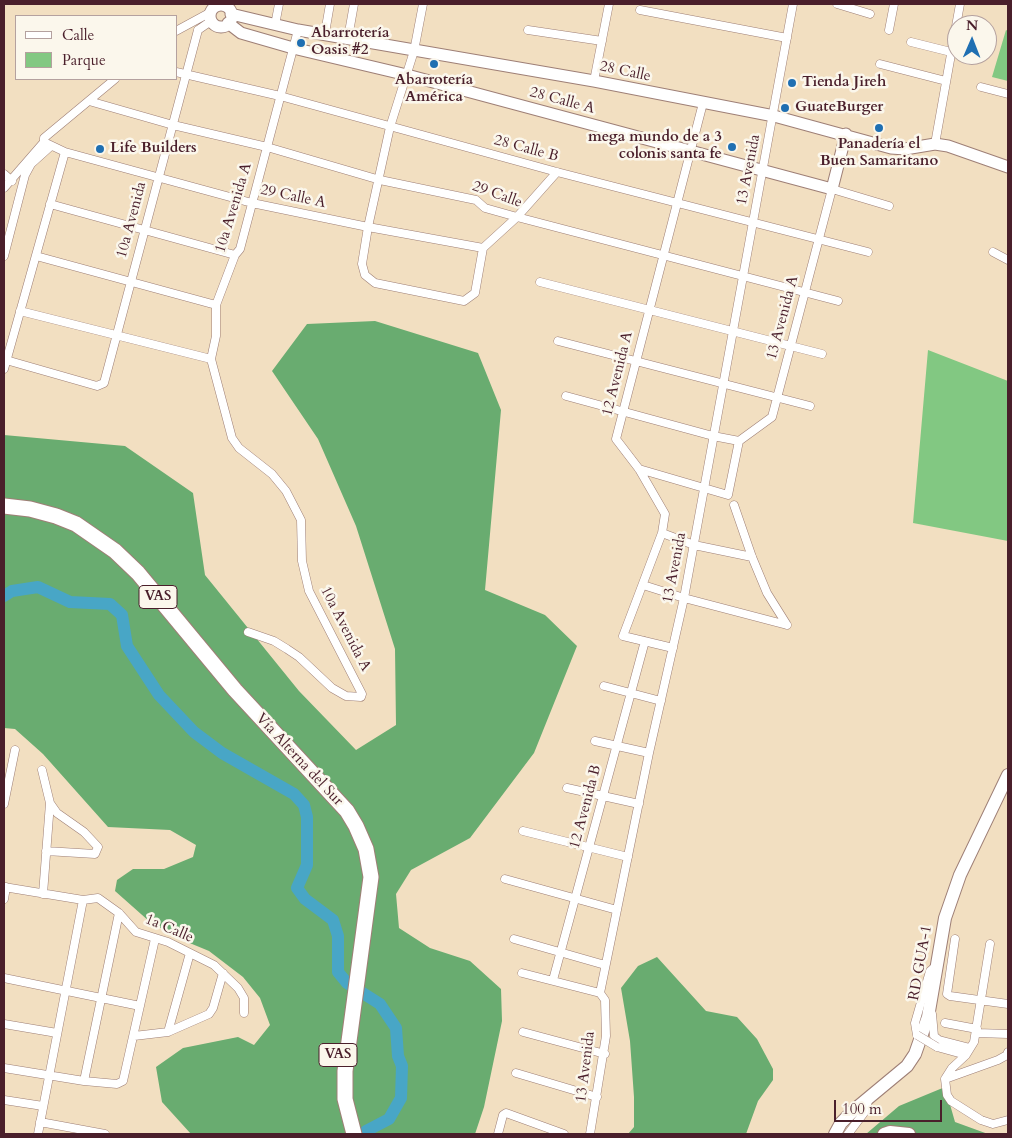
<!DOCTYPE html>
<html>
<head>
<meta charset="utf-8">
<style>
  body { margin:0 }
  #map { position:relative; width:1012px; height:1138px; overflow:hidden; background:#f2dfc1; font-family:Cardo,serif }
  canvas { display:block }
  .frame { position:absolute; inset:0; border:5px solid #4a1f2b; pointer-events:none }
  .legend { position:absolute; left:15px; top:15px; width:162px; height:65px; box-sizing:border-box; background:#fbf7ec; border:1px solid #b4a19f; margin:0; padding:6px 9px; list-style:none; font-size:15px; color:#4a1f2b }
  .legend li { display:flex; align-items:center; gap:10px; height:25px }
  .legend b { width:25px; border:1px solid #b4a19f }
  .north { position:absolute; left:947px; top:15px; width:50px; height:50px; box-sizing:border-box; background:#fbf7ec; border:1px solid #b4a19f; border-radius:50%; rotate:1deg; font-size:14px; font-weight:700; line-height:20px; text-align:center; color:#4a1f2b }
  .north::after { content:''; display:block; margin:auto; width:18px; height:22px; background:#1f6fb2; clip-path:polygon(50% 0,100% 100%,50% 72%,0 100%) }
  .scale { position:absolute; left:834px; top:1100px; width:108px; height:22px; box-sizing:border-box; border:2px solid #4a1f2b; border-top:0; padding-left:6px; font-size:15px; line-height:18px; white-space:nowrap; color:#4a1f2b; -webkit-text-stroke:4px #fbf7ec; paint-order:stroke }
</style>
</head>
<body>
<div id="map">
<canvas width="1012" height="1138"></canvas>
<div class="frame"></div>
<ul class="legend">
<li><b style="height:6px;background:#fff"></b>Calle</li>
<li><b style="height:14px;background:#82c882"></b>Parque</li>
</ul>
<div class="north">N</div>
<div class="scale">100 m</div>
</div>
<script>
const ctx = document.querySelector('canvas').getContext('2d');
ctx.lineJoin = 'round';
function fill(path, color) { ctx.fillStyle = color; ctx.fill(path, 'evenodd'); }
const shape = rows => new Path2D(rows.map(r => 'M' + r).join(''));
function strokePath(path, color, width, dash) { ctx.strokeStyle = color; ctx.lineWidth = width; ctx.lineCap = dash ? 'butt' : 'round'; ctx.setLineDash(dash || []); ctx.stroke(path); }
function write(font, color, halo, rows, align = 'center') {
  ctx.font = font + ' Cardo,serif'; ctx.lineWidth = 5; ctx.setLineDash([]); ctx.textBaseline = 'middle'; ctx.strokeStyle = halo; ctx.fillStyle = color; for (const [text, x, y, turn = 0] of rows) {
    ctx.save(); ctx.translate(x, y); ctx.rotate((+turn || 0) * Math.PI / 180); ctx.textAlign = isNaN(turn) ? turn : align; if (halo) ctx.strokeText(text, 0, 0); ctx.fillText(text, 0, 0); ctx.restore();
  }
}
const green = shape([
  [1006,30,1008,31,1008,81,992,77],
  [928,350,1008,381,1008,541,913,523]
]);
const forest = shape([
  [375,321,478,353,501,410,485,590,545,615,577,646,534,753,470,838,411,870,396,894,399,928,430,948,470,961,501,989,502,1021,484,1107,475,1134,191,1134,162,1102,156,1067,183,1048,238,1037,254,1045,270,1025,260,998,243,977,209,951,180,939,150,922,115,891,117,880,133,869,164,869,193,857,196,845,170,830,108,827,43,754,15,729,4,728,4,435,125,446,193,493,205,575,299,691,356,750,396,725,395,649,356,526,318,439,272,371,307,324],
  [657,957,706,1011,737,1017,757,1039,773,1069,773,1080,758,1101,746,1134,628,1134,634,1127,634,1097,630,1041,621,988,638,966],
  [945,1087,955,1122,988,1134,866,1134,899,1106]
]);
const river = shape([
  [4,596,12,591,38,587,70,602,110,604,122,615,127,646,159,695,194,732,222,753,294,794,304,805,307,817,307,865,297,888,305,899,333,920,338,936,338,972,347,983,380,1004,396,1028,398,1056,402,1066,401,1098,389,1119,366,1131]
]);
const street = shape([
  [423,4,414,51,390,127,368,227,362,264,365,275,375,283,464,301,475,293,483,248,517,217,557,172],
  [837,4,870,14],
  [640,10,787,38],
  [275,25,279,4],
  [198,30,211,21],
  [528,30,602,41],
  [889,30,894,4],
  [176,31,211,12],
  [325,33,330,4],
  [348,38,354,4],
  [911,42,951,52],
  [880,64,946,81],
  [176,72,280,96,557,172,868,252],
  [115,79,44,138,44,142,65,152,252,203,368,227,483,248],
  [594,81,609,4],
  [981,87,1008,94],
  [89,101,173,125,267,147,380,180,476,200,485,208,517,217,838,301],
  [935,144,960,4],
  [4,174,12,181],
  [4,188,44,142],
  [50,204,235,255],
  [993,252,1008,260],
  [4,256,25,175,31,164,51,146],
  [36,256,216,305],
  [540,282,822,354],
  [20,311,211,359],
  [558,341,810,406],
  [6,360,97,386,104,383,198,30],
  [4,369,65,152],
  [566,396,713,436,739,441],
  [639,469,728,495,739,441,772,417,832,189,889,206],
  [734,505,752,557,767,593,787,625],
  [662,533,694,545,752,557],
  [643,585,684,598,787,625],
  [248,632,274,641,287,649,299,657,332,688,346,696,361,697,362,694,309,591,302,561,301,520,286,491,272,474,239,448,232,438,211,359,216,336,216,305,235,255,240,249,298,30],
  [673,648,623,636,662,533,665,514,639,469,616,439,703,103],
  [604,686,661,701],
  [595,741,649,753],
  [42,770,50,803,57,813,84,832,98,847,95,854,46,851],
  [567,788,639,804],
  [4,804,15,750],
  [523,831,628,857],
  [505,879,617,910],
  [4,887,83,900,98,898,119,913,136,932,168,942,214,965,238,988,244,998,244,1013],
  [43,894,50,803],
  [4,899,6,887],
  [514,939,605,965],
  [955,939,947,994,950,996,1008,1004],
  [990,944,974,1042,966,1055,952,1068,945,1079,947,1095,951,1101,981,1120,993,1124,1008,1120],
  [522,973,600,993],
  [4,978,140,1006],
  [553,980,645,641],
  [932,1014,934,1036,939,1040,970,1048],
  [945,1023,977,1029],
  [4,1024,57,1033],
  [168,1032,190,953],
  [523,1032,605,1054],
  [977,1033,1008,1034],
  [917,1035,915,1023,930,971,936,966],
  [134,1036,168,1032,209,1014,213,1008,223,973],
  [937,1047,966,1055],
  [4,1068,84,1081,117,1084,123,1081,155,939],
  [516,1073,597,1097],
  [945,1079,998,1060,1007,1055,1008,1052],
  [84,1081,119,913],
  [4,1100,43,1106],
  [40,1122,105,1134],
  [38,1134,83,900],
  [498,1134,503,1115,506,1113,564,1134],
  [590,1134,606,1036,605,1000,600,993,649,753,684,598,793,4],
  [848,1134,866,1110,868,1100]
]);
const secondary = shape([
  '210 16a11 11 0 1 1 22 0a11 11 0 1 1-22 0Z',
  [231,14,298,30,594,81,774,116,891,148,905,149,935,144,948,146,1008,167],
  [228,23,241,33,293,48,407,75,832,189,846,134]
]);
const primary = shape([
  [835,1134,841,1123,854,1110,907,1066,915,1054,928,1017,945,918,960,875,1008,775],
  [884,1134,890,1132,909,1134]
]);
const highway = shape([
  [4,506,30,509,56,516,76,524,115,551,138,573,235,690,347,811,356,826,366,849,371,877,345,1071,345,1099,354,1134]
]);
const streetBridge = shape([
  [917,1035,937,1047]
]);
const markers = [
  [301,43,5,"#1f6fb2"],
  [434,64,5,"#1f6fb2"],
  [792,83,5,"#1f6fb2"],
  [785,108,5,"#1f6fb2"],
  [879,128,5,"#1f6fb2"],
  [732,147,5,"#1f6fb2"],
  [100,149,5,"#1f6fb2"]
];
const shields = [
  [158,597,38],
  [338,1055,38]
];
const shieldNames = [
  ["VAS",158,597],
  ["VAS",338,1055]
];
const poiNames = [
  ["Abarrotería",311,34],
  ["Oasis #2",311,51],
  ["Abarrotería",434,81,"center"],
  ["América",434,98,"center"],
  ["Tienda Jireh",802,83],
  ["GuateBurger",795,108],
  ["mega mundo de a 3",722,138,"right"],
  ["colonis santa fe",722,155,"right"],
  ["Panadería el",879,145,"center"],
  ["Buen Samaritano",879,162,"center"],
  ["Life Builders",110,149]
];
const streetNames = [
  ["28 Calle",625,72,12],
  ["28 Calle A",562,101,15],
  ["28 Calle B",526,149,15],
  ["13 Avenida",749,170,-79],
  ["29 Calle",497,195,20],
  ["29 Calle A",293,197,12],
  ["10a Avenida A",234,208,-73],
  ["10a Avenida",132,220,-75],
  ["13 Avenida A",783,318,-75],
  ["12 Avenida A",618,374,-76],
  ["13 Avenida",675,568,-79],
  ["10a Avenida A",345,629,63],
  ["Vía Alterna del Sur",299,760,47],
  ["12 Avenida B",586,807,-75],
  ["1a Calle",169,929,23],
  ["RD GUA-1",921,963,-80],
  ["13 Avenida",586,1067,-83]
];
fill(green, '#82c882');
fill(forest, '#69ac70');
strokePath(river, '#48a6c6', 12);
strokePath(street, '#9e7f76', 9);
strokePath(secondary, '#9e7f76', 13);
strokePath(primary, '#9e7f76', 14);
strokePath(highway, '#9e7f76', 17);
strokePath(street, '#fff', 8);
strokePath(secondary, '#fff', 11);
strokePath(primary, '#fff', 12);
strokePath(highway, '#fff', 15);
strokePath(streetBridge, '#9e7f76', 9, []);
strokePath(streetBridge, '#fff', 8);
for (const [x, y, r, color] of markers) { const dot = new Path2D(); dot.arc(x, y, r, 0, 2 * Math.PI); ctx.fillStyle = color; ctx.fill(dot); strokePath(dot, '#fbf7ec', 2); }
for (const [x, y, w] of shields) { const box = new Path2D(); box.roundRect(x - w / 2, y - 11.5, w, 23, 4); ctx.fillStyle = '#fbf7ec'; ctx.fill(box); strokePath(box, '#4a1f2b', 1); }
write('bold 14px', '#4a1f2b', null, shieldNames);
write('bold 15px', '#4a1f2b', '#fbf7ec', poiNames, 'left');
write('15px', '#4a1f2b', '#fbf7ec', streetNames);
</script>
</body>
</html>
